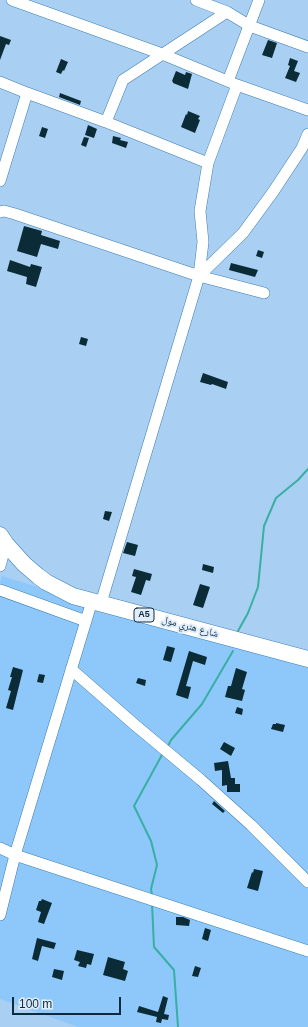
<!DOCTYPE html>
<html>
<head>
<meta charset="utf-8">
<style>
  body { margin:0 }
  #map { position:relative; width:308px; height:1027px; overflow:hidden; background:#a9d0f3; font-family:Helvetica,sans-serif }
  canvas { display:block }
  .scale { position:absolute; left:12px; top:997px; width:109px; height:18px; box-sizing:border-box; border:2px solid #0e2a40; border-top:0; padding-left:5px; font-size:12px; line-height:14px; white-space:nowrap; color:#0e2a40; -webkit-text-stroke:3px #e1eefa; paint-order:stroke }
</style>
</head>
<body>
<div id="map">
<canvas width="308" height="1027"></canvas>
<div class="scale">100 m</div>
</div>
<script>
const ctx = document.querySelector('canvas').getContext('2d');
ctx.lineJoin = 'round';
function fill(path, color) { ctx.fillStyle = color; ctx.fill(path, 'evenodd'); }
const shape = rows => new Path2D(rows.map(r => 'M' + r).join(''));
function strokePath(path, color, width, dash) { ctx.strokeStyle = color; ctx.lineWidth = width; ctx.lineCap = dash ? 'butt' : 'round'; ctx.setLineDash(dash || []); ctx.stroke(path); }
function write(font, color, halo, rows, align = 'center') {
  ctx.font = font + ' Helvetica,"Noto Naskh Arabic",sans-serif'; ctx.lineWidth = 4; ctx.setLineDash([]); ctx.textBaseline = 'middle'; ctx.strokeStyle = halo; ctx.fillStyle = color; for (const [text, x, y, turn = 0] of rows) {
    ctx.save(); ctx.translate(x, y); ctx.rotate((+turn || 0) * Math.PI / 180); ctx.textAlign = isNaN(turn) ? turn : align; if (halo) ctx.strokeText(text, 0, 0); ctx.fillText(text, 0, 0); ctx.restore();
  }
}
const built = shape([
  [2,576,15,580,308,668,308,1027,78,1027,0,999,0,582]
]);
const stream = shape([
  [238,631,248,613,258,587,264,526,276,498,298,480,308,469],
  [168,746,171,740,202,704,233,651],
  [152,895,151,889,157,865,151,841,134,806,163,753],
  [152,904,154,947,174,970,178,1027]
]);
const building = shape([
  [0,36,11,40,9,45,6,44,0,60],
  [268,40,277,43,272,58,262,55],
  [290,58,298,61,294,71,300,73,296,82,285,78,290,66,288,65],
  [61,59,68,62,64,71,63,70,61,74,56,72],
  [176,71,185,75,186,72,192,74,188,89,173,83,173,82,172,81],
  [60,93,81,101,80,105,59,97],
  [188,111,200,116,198,119,200,120,195,133,181,127,186,114,187,115],
  [88,125,97,129,94,138,85,135],
  [42,127,48,129,45,138,39,136],
  [113,136,121,138,120,140,128,142,126,148,112,143],
  [84,137,89,138,86,147,81,145],
  [24,226,42,231,41,235,60,241,58,249,41,244,37,257,17,251],
  [258,250,264,252,262,258,256,256],
  [10,260,30,267,31,264,42,267,36,287,26,284,27,277,7,271],
  [231,263,258,270,255,277,229,270],
  [81,337,88,339,86,346,79,344],
  [203,373,228,382,226,389,212,384,211,385,200,382],
  [105,511,112,512,109,521,103,519],
  [127,542,138,545,135,556,123,553],
  [203,564,214,567,213,573,202,570],
  [134,569,152,574,150,581,146,580,141,595,131,592,136,577,132,576],
  [200,584,210,587,203,608,193,605],
  [167,646,175,648,171,662,163,660],
  [189,651,207,657,205,665,193,661,186,686,191,687,188,699,176,695],
  [13,667,23,670,13,710,6,708,11,691,8,690,12,677,10,677],
  [236,668,247,672,242,689,245,690,242,701,225,697,228,686,231,686],
  [39,674,45,675,43,683,37,682],
  [138,678,146,680,145,686,136,683],
  [237,707,243,709,242,715,235,713],
  [276,723,285,725,283,732,271,729,273,724,276,724],
  [224,742,235,748,231,756,220,749],
  [228,761,231,778,235,778,235,784,240,784,240,792,227,792,227,785,222,786,222,770,215,771,214,763],
  [214,801,225,811,223,813,212,804],
  [254,869,263,871,258,891,247,888,252,872,253,873],
  [42,899,52,903,44,924,38,922,41,912,36,910,39,901,41,901],
  [176,917,183,917,190,920,189,926,176,925],
  [205,928,211,930,208,941,202,939],
  [37,938,56,943,54,949,42,946,38,961,32,959],
  [77,950,94,954,91,965,87,964,86,968,78,966,80,962,74,960],
  [108,957,125,962,123,969,128,971,125,981,103,975],
  [195,966,201,968,198,977,192,976],
  [54,969,64,971,62,980,52,977],
  [163,996,168,998,164,1014,169,1015,168,1020,162,1019,161,1023,156,1022,157,1017,137,1012,139,1006,158,1012]
]);
const minor = shape([
  [12,0,162,54,237,85,308,110],
  [196,0,227,12,250,26,308,47],
  [228,81,259,0],
  [0,82,27,93,106,122,208,163],
  [106,122,123,80,227,12],
  [0,181,27,93],
  [0,212,4,211,15,214,199,276,264,293],
  [199,276,243,233,273,192,302,148,308,134],
  [0,566,6,544],
  [0,590,86,621],
  [101,603,199,276,203,242,200,211,208,163,237,85],
  [71,669,135,725,201,780,251,825,308,882],
  [0,848,15,855,308,951],
  [0,915,15,855,92,601]
]);
const highway = shape([
  [0,535,6,544,24,564,38,576,46,582,73,596,308,659]
]);
const shields = [
  [144,615,20]
];
const shieldNames = [
  ["A5",144,615]
];
const streetNames = [
  ["شارع هنري مول",190,627,15]
];
fill(built, '#8ec8fa');
strokePath(stream, '#39aea2', 2);
fill(building, '#0b2c37');
strokePath(minor, '#3b7eb4', 12);
strokePath(highway, '#3b7eb4', 17);
strokePath(minor, '#fff', 11);
strokePath(highway, '#fff', 16);
for (const [x, y, w] of shields) { const box = new Path2D(); box.roundRect(x - w / 2, y - 7, w, 14, 3); ctx.fillStyle = '#e1eefa'; ctx.fill(box); strokePath(box, '#0e2a40', 1); }
write('bold 9px', '#0e2a40', null, shieldNames);
write('10px', '#0e2a40', '#e1eefa', streetNames);
</script>
</body>
</html>
